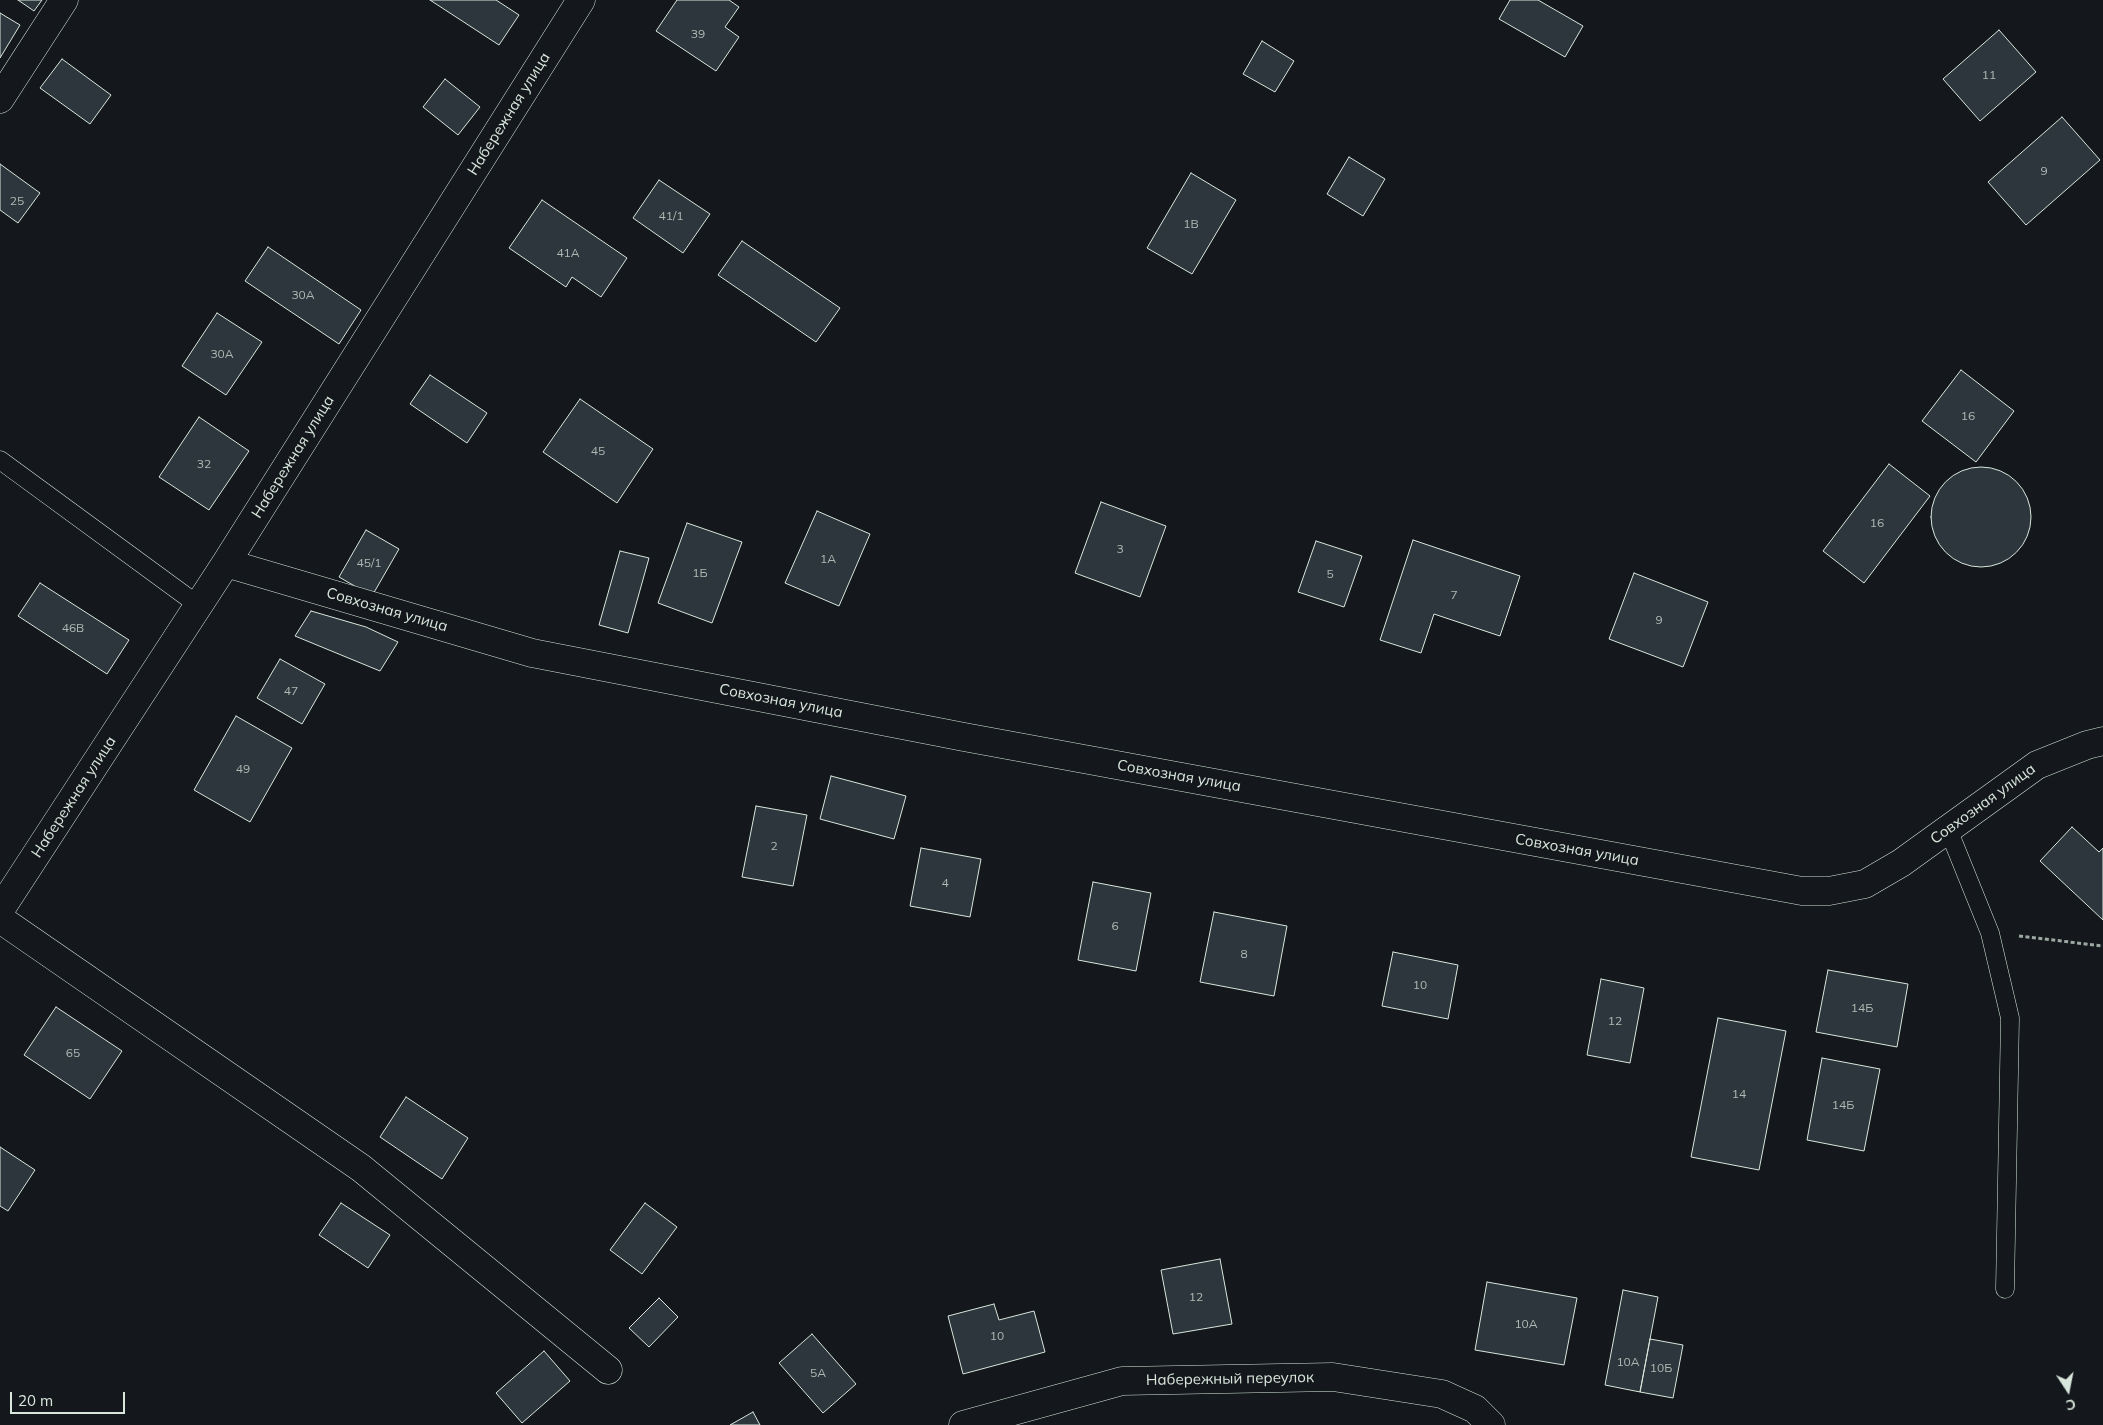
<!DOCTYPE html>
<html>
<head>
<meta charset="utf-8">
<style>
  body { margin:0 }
  #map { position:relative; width:2103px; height:1425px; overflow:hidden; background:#14181c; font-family:Mulish,sans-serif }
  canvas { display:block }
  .north { position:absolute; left:2043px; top:1365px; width:50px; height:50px; -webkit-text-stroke:4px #14181c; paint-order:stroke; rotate:169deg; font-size:14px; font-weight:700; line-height:20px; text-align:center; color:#d8e6dc }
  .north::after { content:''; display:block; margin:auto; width:18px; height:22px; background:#d8e6dc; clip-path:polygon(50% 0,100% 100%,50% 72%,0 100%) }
  .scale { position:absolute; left:10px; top:1392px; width:115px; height:22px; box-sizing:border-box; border:2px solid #d8e6dc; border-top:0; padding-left:6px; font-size:15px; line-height:18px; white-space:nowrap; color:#d8e6dc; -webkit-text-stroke:4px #14181c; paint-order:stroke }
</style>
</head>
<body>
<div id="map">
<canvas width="2103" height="1425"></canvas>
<div class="north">С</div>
<div class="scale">20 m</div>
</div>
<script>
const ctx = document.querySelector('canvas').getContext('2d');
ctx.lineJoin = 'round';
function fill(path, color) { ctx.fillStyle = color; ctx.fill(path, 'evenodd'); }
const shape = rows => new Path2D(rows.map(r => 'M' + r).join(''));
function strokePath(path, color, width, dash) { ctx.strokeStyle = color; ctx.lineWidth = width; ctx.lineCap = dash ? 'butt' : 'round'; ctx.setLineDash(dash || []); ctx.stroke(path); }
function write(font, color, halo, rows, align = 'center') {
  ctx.font = font + ' Mulish,sans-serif'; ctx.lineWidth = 4; ctx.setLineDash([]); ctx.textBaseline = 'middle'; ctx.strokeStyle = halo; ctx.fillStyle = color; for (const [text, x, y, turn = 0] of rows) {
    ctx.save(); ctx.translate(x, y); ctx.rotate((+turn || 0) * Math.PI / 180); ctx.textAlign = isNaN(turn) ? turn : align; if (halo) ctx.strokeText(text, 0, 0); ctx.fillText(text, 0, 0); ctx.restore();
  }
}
const building = shape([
  [18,0,42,0,34,11,18,0],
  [430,0,496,0,519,15,499,45,430,0],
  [677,0,729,0,739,7,725,27,739,37,716,71,656,31,677,0],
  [1510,0,1538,0,1583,26,1565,57,1499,19,1510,0],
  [0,13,20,25,0,58,0,13],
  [1999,30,2036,72,1980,121,1943,79,1999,30],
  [1262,41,1294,61,1275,92,1243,74,1262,41],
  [62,59,111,95,90,124,40,88,62,59],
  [445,79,480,107,458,135,423,107,445,79],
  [2062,117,2100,160,2026,225,1988,182,2062,117],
  [1349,157,1385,179,1363,216,1327,194,1349,157],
  [0,164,40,193,18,223,0,210,0,164],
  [1191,173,1236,200,1192,274,1147,248,1191,173],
  [659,180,710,214,683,253,633,218,659,180],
  [542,200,627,258,601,297,572,277,566,287,509,248,542,200],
  [742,241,840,308,816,342,718,275,742,241],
  [268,247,361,310,339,344,245,281,268,247],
  [217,313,262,342,226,395,182,366,217,313],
  [1961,370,2014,411,1976,462,1922,421,1961,370],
  [430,375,487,413,467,443,410,404,430,375],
  [580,399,653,449,617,503,543,452,580,399],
  [199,417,249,451,209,510,159,477,199,417],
  [1889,464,1930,496,1864,583,1823,551,1889,464],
  '1931 517a50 50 0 1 1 100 0a50 50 0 1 1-100 0Z',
  [1101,502,1166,526,1140,597,1075,573,1101,502],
  [817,511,870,534,839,606,785,583,817,511],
  [687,523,742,542,712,623,658,603,687,523],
  [366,530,399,549,372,596,339,577,366,530],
  [1413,540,1520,576,1500,636,1434,614,1421,653,1380,640,1413,540],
  [1316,541,1362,556,1344,607,1298,592,1316,541],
  [620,551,649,558,628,633,599,625,620,551],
  [1634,573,1708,602,1683,667,1609,639,1634,573],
  [40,583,129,640,107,674,18,616,40,583],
  [311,611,366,627,398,642,380,671,295,636,311,611],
  [280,659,325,684,302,724,257,698,280,659],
  [236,716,292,748,250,822,194,790,236,716],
  [831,776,906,796,894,839,820,819,831,776],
  [756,806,807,815,793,886,742,877,756,806],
  [2072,827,2099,852,2103,848,2103,920,2040,861,2072,827],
  [921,848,981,859,970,917,910,906,921,848],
  [1093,882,1151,893,1136,971,1078,960,1093,882],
  [1214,912,1287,926,1274,996,1200,982,1214,912],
  [1393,952,1458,965,1448,1019,1382,1006,1393,952],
  [1828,970,1908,984,1897,1047,1816,1032,1828,970],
  [1601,979,1644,988,1630,1063,1587,1055,1601,979],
  [56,1007,122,1051,90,1099,24,1055,56,1007],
  [1718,1018,1786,1031,1759,1170,1691,1157,1718,1018],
  [1822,1058,1880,1069,1864,1151,1807,1140,1822,1058],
  [406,1097,468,1138,442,1179,380,1137,406,1097],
  [0,1147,35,1170,8,1211,0,1206,0,1147],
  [341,1203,390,1235,368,1268,319,1235,341,1203],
  [645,1203,677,1227,642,1274,610,1250,645,1203],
  [1220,1259,1232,1324,1173,1334,1161,1270,1220,1259],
  [1487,1282,1577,1298,1564,1365,1475,1350,1487,1282],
  [1623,1290,1658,1297,1640,1392,1605,1385,1623,1290],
  [659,1298,678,1317,649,1347,629,1328,659,1298],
  [994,1304,999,1320,1034,1311,1045,1352,963,1374,948,1316,994,1304],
  [812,1334,856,1384,823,1413,779,1363,812,1334],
  [1650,1339,1683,1345,1673,1398,1640,1392,1650,1339],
  [544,1351,570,1381,522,1423,496,1393,544,1351],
  [753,1412,760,1425,730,1425,753,1412]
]);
const path = shape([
  [2019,936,2103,946]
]);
const lane = shape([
  [0,460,198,605],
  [1948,829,1990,933,2010,1018,2005,1289]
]);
const street = shape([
  [0,99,64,0],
  [226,563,532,653,964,737,1802,891,1829,891,1865,884,1901,863,2037,765,2087,745,2103,741],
  [0,910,226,563,581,0],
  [0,919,361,1168,608,1370],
  [963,1425,1122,1381,1333,1377,1442,1394,1475,1409,1491,1425]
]);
const numberNames = [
  ["39",698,34],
  ["11",1989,75],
  ["9",2044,171],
  ["25",17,201],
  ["41/1",671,216],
  ["1В",1191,224],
  ["41А",568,253],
  ["30А",303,295],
  ["30А",222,354],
  ["16",1968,416],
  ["45",598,451],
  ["32",204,464],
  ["16",1877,523],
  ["3",1120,549],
  ["1А",828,559],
  ["45/1",369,563],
  ["1Б",700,573],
  ["5",1330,574],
  ["7",1454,595],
  ["9",1659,620],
  ["46В",73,628],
  ["47",291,691],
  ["49",243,769],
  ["2",774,846],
  ["4",945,883],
  ["6",1115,926],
  ["8",1244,954],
  ["10",1420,985],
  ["14Б",1862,1008],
  ["12",1615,1021],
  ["65",73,1053],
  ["14",1739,1094],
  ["14Б",1843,1105],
  ["12",1196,1297],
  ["10А",1526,1324],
  ["10",997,1336],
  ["10А",1628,1362],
  ["10Б",1661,1368],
  ["5А",818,1373]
];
const streetNames = [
  ["Набережная улица",509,114,-58],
  ["Набережная улица",293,457,-58],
  ["Совхозная улица",387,610,16],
  ["Совхозная улица",781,701,11],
  ["Совхозная улица",1179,776,10],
  ["Набережная улица",74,797,-57],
  ["Совхозная улица",1983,804,-36],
  ["Совхозная улица",1577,850,10],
  ["Набережный переулок",1230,1379,-1]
];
fill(building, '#2c363c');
strokePath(building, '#d8e6dc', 1);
strokePath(lane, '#d8e6dc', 19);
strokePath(street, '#d8e6dc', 29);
strokePath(path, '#9da8a2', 3, [4, 2.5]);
strokePath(lane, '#14181c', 18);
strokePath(street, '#14181c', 28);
write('12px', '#adbab4', null, numberNames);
write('15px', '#d8e6dc', '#14181c', streetNames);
</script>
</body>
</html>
